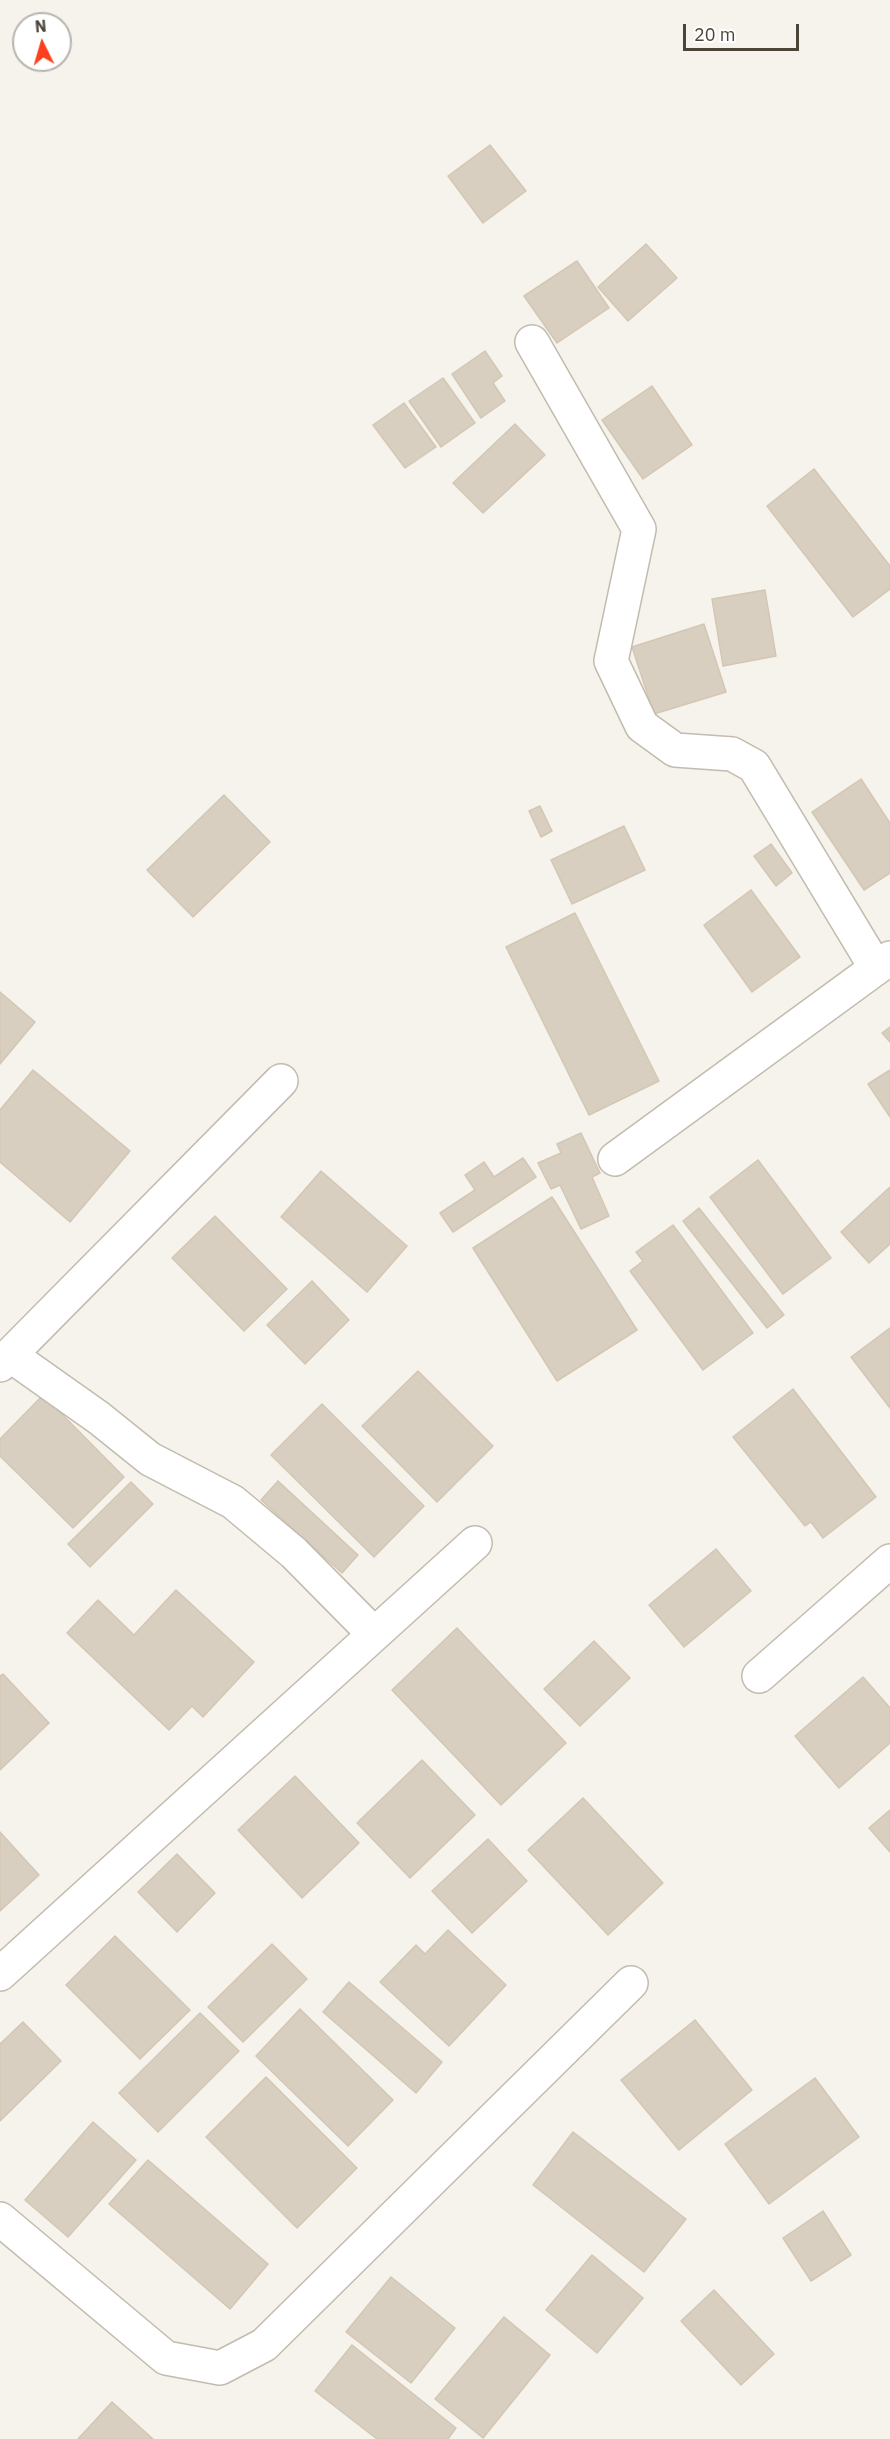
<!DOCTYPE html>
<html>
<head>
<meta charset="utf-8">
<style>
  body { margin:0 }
  #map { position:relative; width:890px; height:2439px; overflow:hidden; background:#f6f3ec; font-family:"IBM Plex Sans",sans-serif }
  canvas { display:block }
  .north { position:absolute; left:12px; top:12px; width:60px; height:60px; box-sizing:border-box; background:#fff; border:2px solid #b7b4b0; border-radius:50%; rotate:355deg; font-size:16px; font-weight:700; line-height:24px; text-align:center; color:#4b4439 }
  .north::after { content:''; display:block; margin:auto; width:21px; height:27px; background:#fc3f1d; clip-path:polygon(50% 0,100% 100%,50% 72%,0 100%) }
  .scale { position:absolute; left:683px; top:24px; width:116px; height:27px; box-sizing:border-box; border:3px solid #4b4439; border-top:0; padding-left:8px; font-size:18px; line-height:21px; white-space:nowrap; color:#4b4439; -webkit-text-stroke:4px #fff; paint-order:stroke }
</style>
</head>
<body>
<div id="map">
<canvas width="890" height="2439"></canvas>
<div class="north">N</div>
<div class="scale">20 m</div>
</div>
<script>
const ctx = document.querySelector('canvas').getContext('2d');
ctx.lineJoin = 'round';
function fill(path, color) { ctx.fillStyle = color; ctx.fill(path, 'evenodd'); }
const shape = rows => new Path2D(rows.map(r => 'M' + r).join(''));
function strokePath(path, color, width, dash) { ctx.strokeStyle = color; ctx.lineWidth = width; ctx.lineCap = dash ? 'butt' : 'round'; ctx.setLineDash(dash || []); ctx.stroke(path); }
const building = shape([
  [490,145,526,191,483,223,448,176,490,145],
  [646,244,677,278,628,321,598,287,646,244],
  [577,261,609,308,557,343,524,296,577,261],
  [485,351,502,376,493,383,505,401,481,418,452,374,485,351],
  [443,378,475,423,441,447,409,401,443,378],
  [652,386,692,445,643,479,602,420,652,386],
  [404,403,436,447,405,468,373,425,404,403],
  [515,424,545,455,483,513,453,483,515,424],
  [814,469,890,566,890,589,853,617,767,506,814,469],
  [765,590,776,656,723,666,712,599,765,590],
  [704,624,726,692,654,714,632,647,704,624],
  [861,779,890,823,890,873,864,890,812,812,861,779],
  [224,795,270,842,193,917,147,870,224,795],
  [540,806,552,831,541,837,529,811,540,806],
  [624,826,645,870,572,904,551,860,624,826],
  [771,844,792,873,776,886,754,856,771,844],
  [751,890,800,957,752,992,704,925,751,890],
  [575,913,659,1081,589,1115,506,947,575,913],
  [0,992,35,1022,0,1064,0,992],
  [890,1027,890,1042,882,1033,890,1027],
  [33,1070,130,1151,70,1222,0,1162,0,1110,33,1070],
  [890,1070,890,1117,868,1084,890,1070],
  [581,1133,600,1173,592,1177,609,1216,581,1229,560,1185,551,1189,538,1163,561,1153,557,1144,581,1133],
  [523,1158,536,1177,453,1232,440,1213,475,1190,465,1175,484,1162,494,1177,523,1158],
  [758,1160,831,1258,783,1294,710,1197,758,1160],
  [321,1171,407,1246,367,1292,281,1217,321,1171],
  [890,1187,890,1244,869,1263,841,1232,890,1187],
  [552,1197,637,1330,557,1381,473,1248,552,1197],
  [699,1208,784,1315,767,1328,683,1221,699,1208],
  [215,1216,287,1289,244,1331,172,1258,215,1216],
  [673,1225,753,1333,703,1370,630,1271,643,1261,636,1252,673,1225],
  [312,1281,349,1320,305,1364,267,1325,312,1281],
  [890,1328,890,1408,851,1357,890,1328],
  [418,1371,493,1446,437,1502,362,1426,418,1371],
  [793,1389,876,1497,823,1538,811,1522,805,1526,733,1437,793,1389],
  [43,1395,124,1477,73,1528,0,1456,0,1439,43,1395],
  [322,1404,424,1506,374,1557,271,1455,322,1404],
  [278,1481,358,1555,342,1573,261,1500,278,1481],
  [131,1482,153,1504,90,1567,68,1544,131,1482],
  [716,1549,751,1591,684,1647,649,1605,716,1549],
  [176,1590,254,1662,203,1717,192,1706,169,1730,67,1633,98,1600,134,1635,176,1590],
  [457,1628,566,1743,501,1805,392,1690,457,1628],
  [594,1641,630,1678,580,1726,544,1689,594,1641],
  [3,1674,49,1723,0,1770,0,1676,3,1674],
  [863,1677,890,1708,890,1743,839,1788,795,1736,863,1677],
  [422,1760,475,1815,410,1878,357,1823,422,1760],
  [295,1776,359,1843,302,1898,238,1830,295,1776],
  [583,1798,663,1883,608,1935,528,1850,583,1798],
  [890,1810,890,1852,869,1828,890,1810],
  [0,1832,39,1875,0,1911,0,1832],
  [488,1839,527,1881,472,1933,432,1891,488,1839],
  [177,1854,215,1893,177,1932,138,1892,177,1854],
  [448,1930,506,1985,449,2046,380,1982,416,1945,425,1954,448,1930],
  [115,1936,190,2010,140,2059,66,1985,115,1936],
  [272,1944,307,1979,243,2042,208,2007,272,1944],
  [349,1982,442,2062,416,2093,323,2012,349,1982],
  [300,2009,393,2100,348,2146,256,2056,300,2009],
  [200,2013,239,2051,158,2132,119,2093,200,2013],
  [695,2020,752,2090,679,2150,621,2080,695,2020],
  [23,2022,61,2061,0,2121,0,2044,23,2022],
  [266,2077,357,2168,297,2228,206,2137,266,2077],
  [815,2078,859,2137,769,2204,725,2144,815,2078],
  [93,2122,136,2160,68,2237,25,2200,93,2122],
  [573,2132,686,2219,644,2272,533,2185,573,2132],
  [148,2160,268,2264,230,2309,109,2204,148,2160],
  [823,2211,851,2255,811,2281,783,2238,823,2211],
  [592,2255,643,2298,597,2353,546,2310,592,2255],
  [391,2277,455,2328,411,2383,346,2332,391,2277],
  [714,2290,774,2354,741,2385,681,2321,714,2290],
  [504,2317,550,2355,483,2438,435,2399,504,2317],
  [352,2345,456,2428,448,2439,377,2439,315,2391,352,2345],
  [112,2402,153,2439,78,2439,112,2402]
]);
const minor = shape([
  [532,342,639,529,611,661,642,726,675,750,732,754,754,766,876,968],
  [615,1159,890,958],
  [10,1355,99,1418,150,1459,233,1502,294,1553,374,1634],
  [0,1365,281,1081],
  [759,1676,890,1561],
  [0,1974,475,1543],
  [0,2219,166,2358,220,2368,264,2345,631,1983]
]);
fill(building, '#d8cfc1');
strokePath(building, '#d3c7b4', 1.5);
strokePath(minor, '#c2bbae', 36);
strokePath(minor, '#fff', 33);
</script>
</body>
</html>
